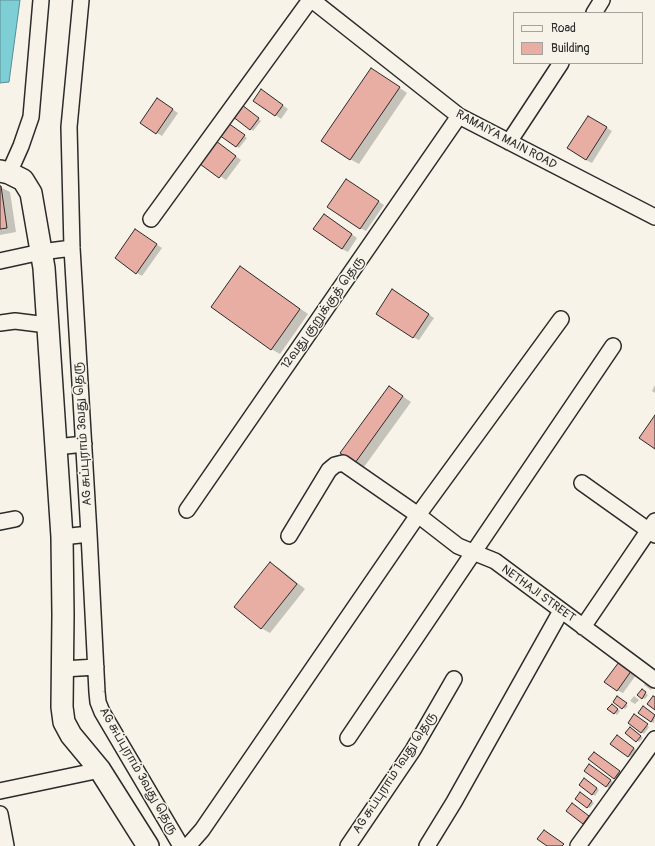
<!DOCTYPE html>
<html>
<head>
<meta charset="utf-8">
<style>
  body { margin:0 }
  #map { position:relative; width:655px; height:846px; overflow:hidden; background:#f7f3e8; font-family:Pangolin,sans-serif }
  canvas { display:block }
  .legend { position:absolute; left:513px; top:12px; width:130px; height:52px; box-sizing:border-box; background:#f7f3e8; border:1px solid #a5a39c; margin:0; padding:5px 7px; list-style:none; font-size:12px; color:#2b2b2b }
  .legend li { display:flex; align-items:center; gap:8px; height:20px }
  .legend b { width:20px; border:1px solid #a5a39c }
</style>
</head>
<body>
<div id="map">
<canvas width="655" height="846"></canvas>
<ul class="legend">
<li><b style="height:5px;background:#f7f3e8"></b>Road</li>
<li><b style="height:11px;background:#e8aea4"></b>Building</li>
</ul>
</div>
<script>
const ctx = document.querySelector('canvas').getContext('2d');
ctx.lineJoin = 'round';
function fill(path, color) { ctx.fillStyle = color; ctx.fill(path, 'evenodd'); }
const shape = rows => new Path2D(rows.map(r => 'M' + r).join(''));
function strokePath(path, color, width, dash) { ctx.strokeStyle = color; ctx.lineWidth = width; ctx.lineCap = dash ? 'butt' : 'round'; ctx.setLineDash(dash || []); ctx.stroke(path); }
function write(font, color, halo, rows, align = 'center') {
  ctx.font = font + ' Pangolin,"Noto Sans Tamil",sans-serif'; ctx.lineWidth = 3; ctx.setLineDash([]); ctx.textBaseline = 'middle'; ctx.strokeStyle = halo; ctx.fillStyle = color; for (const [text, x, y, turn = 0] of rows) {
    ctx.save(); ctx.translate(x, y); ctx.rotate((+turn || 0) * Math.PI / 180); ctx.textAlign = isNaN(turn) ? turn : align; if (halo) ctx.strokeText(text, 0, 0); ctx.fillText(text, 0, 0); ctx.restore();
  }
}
const water = shape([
  [0,0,20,0,9,82,0,83,0,0]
]);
const shadow = shape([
  [380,74,407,93,359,164,350,159],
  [267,94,288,109,281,119,254,100],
  [163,103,178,113,162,136,141,123],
  [244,107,261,121,253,131,251,129],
  [594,120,612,131,592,163,586,160],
  [231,126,247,138,239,148,221,135],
  [222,146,241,160,226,180,201,163],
  [352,184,384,205,366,231,360,228],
  [0,187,10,192,16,232,0,235],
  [329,218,357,238,348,252,342,249],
  [141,234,162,248,142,276,137,273],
  [241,267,308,314,280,354,271,349],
  [398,293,434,318,419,340,413,337],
  [655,385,655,393,652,391],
  [389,387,411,402,364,467,355,462],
  [270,563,279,568,305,589,270,633,261,628],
  [622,659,639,671,623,693,617,690],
  [648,679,655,684,651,690,644,685],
  [644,692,648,695,645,699,638,695],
  [634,696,639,700,635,704,630,701],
  [620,699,628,706,625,709,614,702],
  [614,707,620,711,617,715,609,709],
  [646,709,655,716,654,723,651,722],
  [637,717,649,727,644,734,629,723],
  [632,730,643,738,639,742,626,733],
  [620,738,636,750,631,757,628,756],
  [597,754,622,773,617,779,590,759],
  [590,765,613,782,609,788,606,786],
  [587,781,599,790,595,796,580,785],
  [583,795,594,803,590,808,587,807],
  [575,806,591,818,586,825,567,811]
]);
const building = shape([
  [371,68,400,87,350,160,321,141,371,68],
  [261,89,283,105,275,116,253,101,261,89],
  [157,98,173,109,156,134,140,123,157,98],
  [242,105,259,118,250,130,232,116,242,105],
  [588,116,607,127,586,160,567,148,588,116],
  [228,123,245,135,236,147,219,135,228,123],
  [216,141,236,156,219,178,200,164,216,141],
  [346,179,379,201,360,229,327,207,346,179],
  [0,186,1,186,7,228,0,229,0,186],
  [324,214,352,234,342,249,313,229,324,214],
  [135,229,157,244,136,274,115,258,135,229],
  [240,266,300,309,271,350,211,307,240,266],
  [392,289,429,314,413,338,376,314,392,289],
  [389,386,403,396,355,463,340,453,389,386],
  [655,415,655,449,639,438,655,415],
  [270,562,297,584,261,629,234,607,270,562],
  [622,658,634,667,617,691,604,682,622,658],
  [642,689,646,692,642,699,637,695,642,689],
  [617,696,627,703,622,709,613,702,617,696],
  [653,696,655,697,655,710,647,704,653,696],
  [612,704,618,709,614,714,607,709,612,704],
  [643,706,655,715,651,722,638,713,643,706],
  [634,714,648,724,641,733,628,723,634,714],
  [630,727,641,736,636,742,625,733,630,727],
  [617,735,634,748,628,757,610,744,617,735],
  [594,752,620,771,614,779,588,759,594,752],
  [589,764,611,780,606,787,584,771,589,764],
  [584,778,597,788,592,795,579,785,584,778],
  [580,792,592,801,587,808,575,799,580,792],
  [572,803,589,816,583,824,566,811,572,803],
  [544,830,564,844,562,846,547,846,537,839,544,830]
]);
const street = shape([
  [81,0,69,127,72,248,89,534,97,692,98,702,102,712,181,846],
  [312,0,459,116,655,217],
  [594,13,602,0],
  [509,142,561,63],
  [9,173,21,146,31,117,41,0],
  [151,219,310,0],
  [0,261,41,252,72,248],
  [0,323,15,321,47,325],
  [56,447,84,444],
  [582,483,655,535],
  [187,510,459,116],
  [0,522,15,519],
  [289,536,329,470,335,465,343,463,418,515,458,546,495,561,655,680],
  [62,537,89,534],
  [583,627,655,521],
  [63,669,96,667],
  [348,738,613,346],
  [0,791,100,770],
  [0,814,6,846],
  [188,846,202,830,418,515,561,319],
  [348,846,413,750,454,679],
  [427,846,454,802,561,611],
  [578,846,655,739]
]);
const secondary = shape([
  [0,171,9,173,23,180,31,193,44,268,62,537,63,615,62,707,64,722,71,735,100,770,148,846]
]);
const streetNames = [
  ["RAMAIYA MAIN ROAD",506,140,28],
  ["12வது குறுக்குத் தெரு",323,313,-55],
  ["AG சுப்புராம் 3வது தெரு",83,434,-94],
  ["NETHAJI STREET",538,594,36],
  ["AG சுப்புராம் 3வது தெரு",138,771,60],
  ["AG சுப்புராம் 1வது தெரு",395,773,-57]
];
fill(water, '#7dced5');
strokePath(water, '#5c8d91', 1);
fill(shadow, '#0003');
fill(building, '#e8aea4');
strokePath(building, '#2b2b2b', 1);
strokePath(street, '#2b2b2b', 18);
strokePath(secondary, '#2b2b2b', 24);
strokePath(street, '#f7f3e8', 15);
strokePath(secondary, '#f7f3e8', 21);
write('12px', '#2b2b2b', '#f7f3e8', streetNames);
</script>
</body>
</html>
